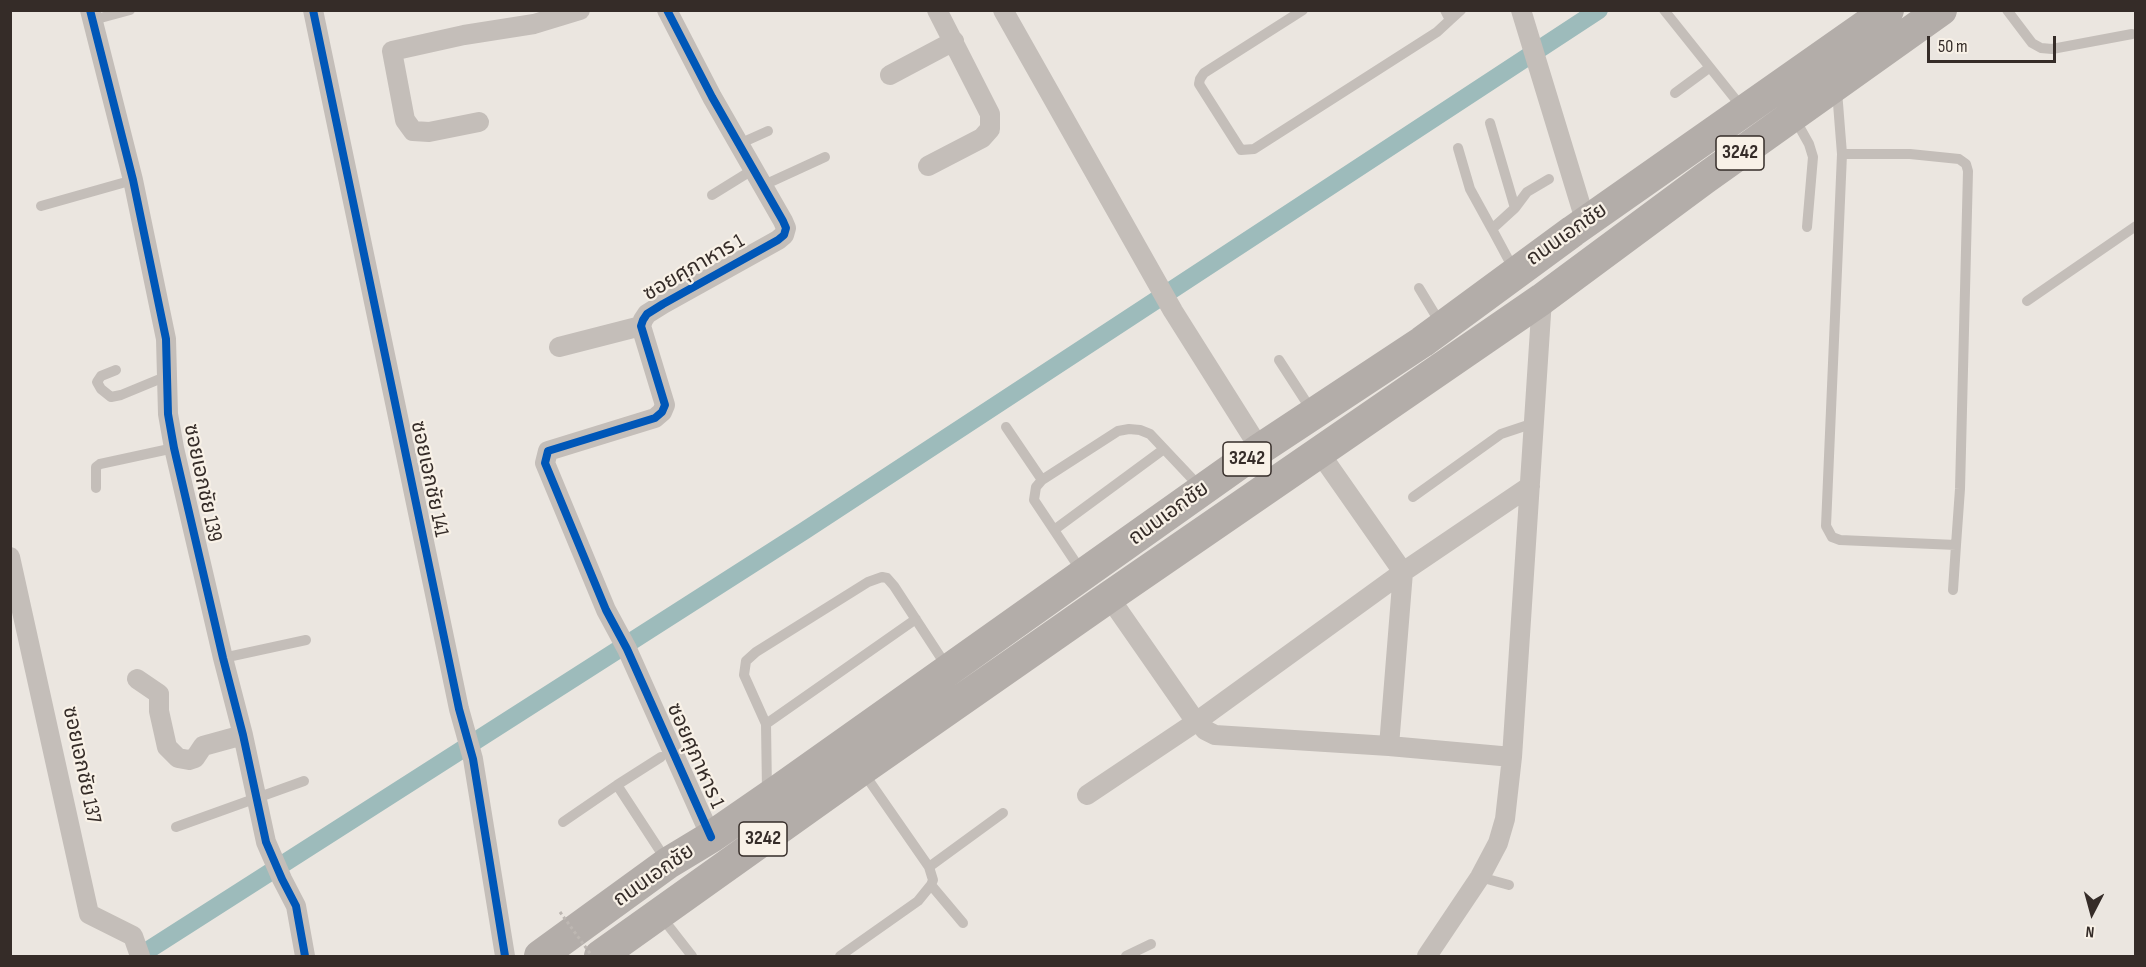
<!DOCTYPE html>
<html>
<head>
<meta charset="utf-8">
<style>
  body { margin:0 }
  #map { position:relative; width:2146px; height:967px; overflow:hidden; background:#ebe6e0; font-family:"Sofia Sans Condensed",sans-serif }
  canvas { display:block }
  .frame { position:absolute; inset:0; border:12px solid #352c28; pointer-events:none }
  .north { position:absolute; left:2062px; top:883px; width:60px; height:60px; -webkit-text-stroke:4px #f8f1e7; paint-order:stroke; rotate:186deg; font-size:16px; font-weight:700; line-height:24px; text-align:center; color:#352c28 }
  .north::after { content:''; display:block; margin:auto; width:21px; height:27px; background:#352c28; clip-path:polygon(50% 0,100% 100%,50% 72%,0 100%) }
  .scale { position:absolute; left:1927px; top:36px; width:129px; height:27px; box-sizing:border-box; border:3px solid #352c28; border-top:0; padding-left:8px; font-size:18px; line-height:21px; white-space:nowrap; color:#352c28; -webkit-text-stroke:4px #f8f1e7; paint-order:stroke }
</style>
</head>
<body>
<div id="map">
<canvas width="2146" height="967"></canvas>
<div class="frame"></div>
<div class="north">N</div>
<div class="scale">50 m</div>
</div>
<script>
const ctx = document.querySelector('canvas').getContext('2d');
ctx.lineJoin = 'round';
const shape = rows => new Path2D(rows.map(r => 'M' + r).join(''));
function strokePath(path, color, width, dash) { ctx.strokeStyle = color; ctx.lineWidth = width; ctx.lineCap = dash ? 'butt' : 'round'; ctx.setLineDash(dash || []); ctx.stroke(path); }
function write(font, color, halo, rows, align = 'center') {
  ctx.font = font + ' "Sofia Sans Condensed","Noto Sans Thai",sans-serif'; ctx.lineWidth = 4.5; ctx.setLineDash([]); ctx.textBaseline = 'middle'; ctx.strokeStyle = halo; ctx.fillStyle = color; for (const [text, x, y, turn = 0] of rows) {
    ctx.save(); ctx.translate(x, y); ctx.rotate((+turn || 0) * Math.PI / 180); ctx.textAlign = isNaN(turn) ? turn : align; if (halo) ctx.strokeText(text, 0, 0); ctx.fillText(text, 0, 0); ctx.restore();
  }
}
const canal = shape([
  [139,956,804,531,1599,10]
]);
const service = shape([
  [1303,10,1204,73,1200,79,1199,84,1241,150,1254,149,1437,32,1450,20,1445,10],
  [1664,10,1744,110],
  [2007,10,2032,43,2041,48,2052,49,2132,34],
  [93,20,130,10],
  [1450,20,1461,10],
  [1837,91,1842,154],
  [1675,93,1709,68],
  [1795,119,1809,144,1813,157,1807,227],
  [1490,123,1515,208,1492,229,1514,270],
  [739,144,768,131],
  [1458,148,1470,189,1492,229],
  [764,185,825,157],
  [712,195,754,169],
  [41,206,133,180],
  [1515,208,1527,192,1549,179],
  [1419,288,1442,326],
  [2027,301,2136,226],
  [1279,360,1312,411],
  [116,370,101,376,97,382,101,389,111,397,121,395,167,376],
  [1006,427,1042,480],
  [96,488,96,467,100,464,174,448],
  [1413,497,1501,434,1534,423],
  [1054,530,1164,449],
  [1082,572,1034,500,1036,487,1042,480,1118,431,1129,429,1140,430,1150,434,1200,487],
  [1953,590,1956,545,1960,489,1968,171,1966,164,1959,159,1910,154,1842,154,1826,526,1832,537,1840,540,1956,545],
  [223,658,306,640],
  [766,724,916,619],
  [617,785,661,757],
  [767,791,766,724,744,675,746,661,756,652,868,582,882,577,887,578,894,586,947,667],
  [563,822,617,785,666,860],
  [176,827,304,781],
  [929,867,1003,813],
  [1480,877,1509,885],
  [931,885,963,923],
  [660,915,692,956],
  [840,956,918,901,931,885,933,880,929,867,863,772],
  [1126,956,1151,944]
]);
const minor = shape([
  [90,10,133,180,166,339,168,414,174,448,223,658,243,735,266,842,282,879,296,906,305,956],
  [313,10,459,709,473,759,505,956],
  [667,10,712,97,783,221,786,228,784,235,778,240,663,304,647,314,643,320,641,326,665,405,662,412,655,418,548,451,545,463,606,610,627,649,711,837],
  [1003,10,1173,311,1260,449],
  [1521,10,1586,223],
  [890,75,954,41],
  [479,122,429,132,413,131,405,120,392,51,464,35,534,24,580,10],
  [928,166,982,138,990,129,990,114,937,10],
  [559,347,641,326],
  [1319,452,1403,572,1389,746],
  [10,557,89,914,133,936,140,956],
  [1109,597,1196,722],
  [137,679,159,694,159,711,167,747,178,758,189,760,195,758,203,746,243,735],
  [1198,720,1205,730,1215,735,1389,746,1512,757],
  [1087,795,1196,722,1403,572,1530,486],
  [1427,956,1480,877,1498,843,1505,819,1512,757,1542,299]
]);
const primary = shape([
  [540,956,668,863,711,837,782,788,1260,449,1422,342,1573,231,1888,10],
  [600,956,861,770,1109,597,1542,299,1704,179,1941,10]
]);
const pathBridge = shape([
  [560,912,592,956]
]);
const cycleway = shape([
  [90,10,133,180,166,339,168,414,174,448,223,658,243,735,266,842,282,879,296,906,305,956],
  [313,10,459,709,473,759,505,956],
  [667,10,712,97,783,221,786,228,784,235,778,240,663,304,647,314,643,320,641,326,665,405,662,412,655,418,548,451,545,463,606,610,627,649,711,837]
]);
const shields = [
  [1740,153,48],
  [1247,459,48],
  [763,839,48]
];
const shieldNames = [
  ["3242",1740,153],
  ["3242",1247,459],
  ["3242",763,839]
];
const streetNames = [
  ["ถนนเอกชัย",1567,235,-35],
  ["ซอยศุภาหาร 1",694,268,-30],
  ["ซอยเอกชัย 141",429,479,78],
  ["ซอยเอกชัย 139",202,483,78],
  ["ถนนเอกชัย",1169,514,-36],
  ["ซอยศุภาหาร 1",695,756,66],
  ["ซอยเอกชัย 137",81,765,78],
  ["ถนนเอกชัย",654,876,-35]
];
strokePath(canal, '#9dbbbb', 18);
strokePath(service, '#c4beb9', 10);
strokePath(minor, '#c4beb9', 20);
strokePath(primary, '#b3ada9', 32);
strokePath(pathBridge, '#bdb7b2', 3, [3, 3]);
strokePath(cycleway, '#0057b8', 8);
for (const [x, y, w] of shields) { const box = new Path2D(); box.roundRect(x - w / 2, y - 17, w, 34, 4.5); ctx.fillStyle = '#f8f1e7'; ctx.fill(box); strokePath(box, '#352c28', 1.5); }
write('bold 20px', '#352c28', null, shieldNames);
write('21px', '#352c28', '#f8f1e7', streetNames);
</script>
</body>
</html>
